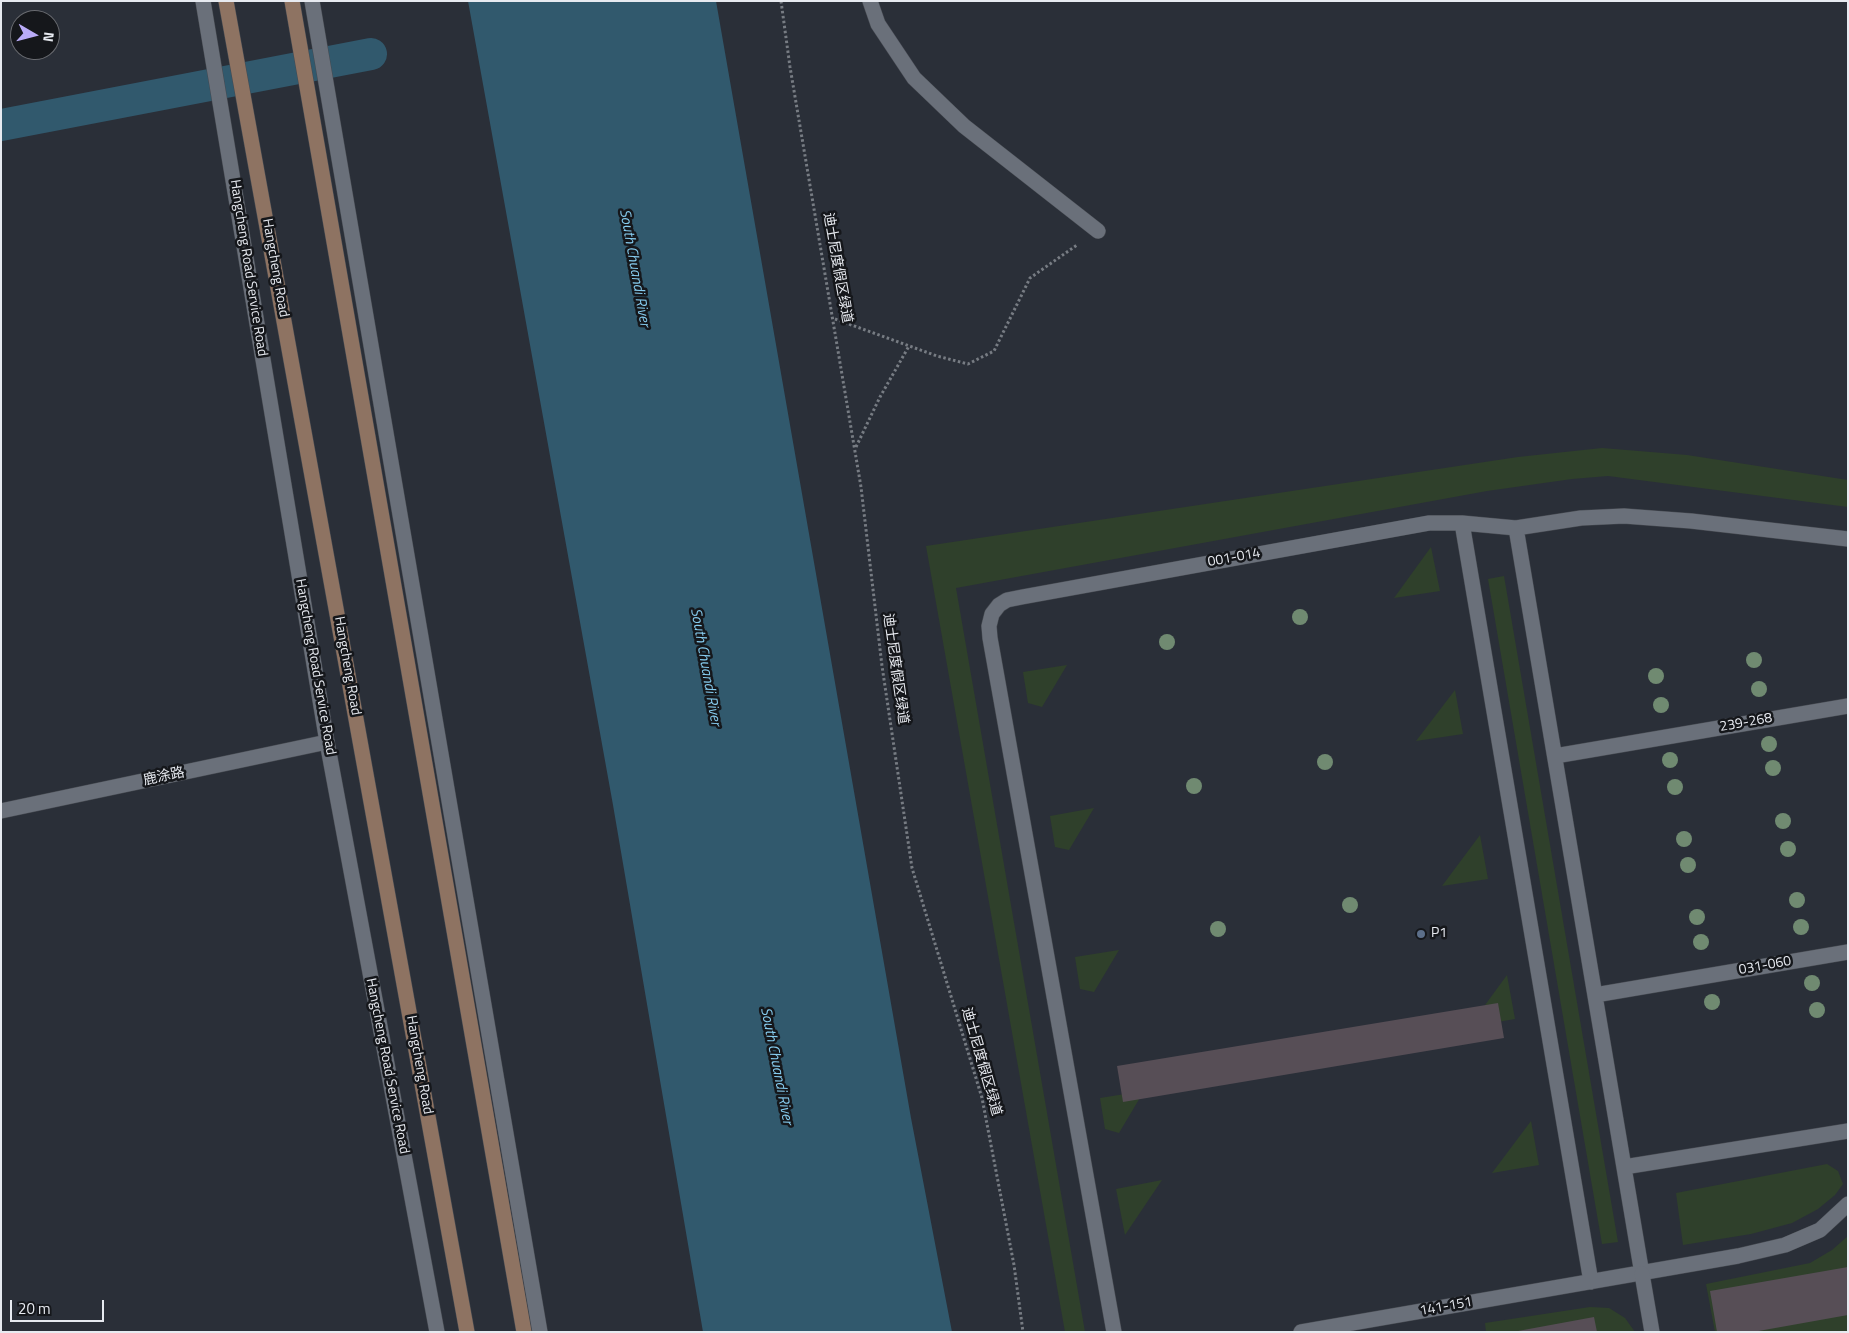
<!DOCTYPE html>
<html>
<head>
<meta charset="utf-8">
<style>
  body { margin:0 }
  #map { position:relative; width:1849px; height:1333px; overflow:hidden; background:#2a2f38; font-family:"Titillium Web",sans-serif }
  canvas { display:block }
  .frame { position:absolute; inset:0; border:2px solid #e7eaf0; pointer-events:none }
  .north { position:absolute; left:10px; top:10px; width:50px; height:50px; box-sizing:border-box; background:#15171b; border:1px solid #696b70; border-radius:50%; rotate:98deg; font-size:14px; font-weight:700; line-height:20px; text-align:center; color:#e7eaf0 }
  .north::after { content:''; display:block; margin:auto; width:18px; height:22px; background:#b9abf7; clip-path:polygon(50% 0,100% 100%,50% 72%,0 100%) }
  .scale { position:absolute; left:10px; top:1300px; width:94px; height:22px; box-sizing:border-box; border:2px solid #e7eaf0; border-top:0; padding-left:6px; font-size:15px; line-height:18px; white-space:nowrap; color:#e7eaf0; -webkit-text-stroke:4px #15171b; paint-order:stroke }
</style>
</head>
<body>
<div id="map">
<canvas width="1849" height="1333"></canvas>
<div class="frame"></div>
<div class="north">N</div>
<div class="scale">20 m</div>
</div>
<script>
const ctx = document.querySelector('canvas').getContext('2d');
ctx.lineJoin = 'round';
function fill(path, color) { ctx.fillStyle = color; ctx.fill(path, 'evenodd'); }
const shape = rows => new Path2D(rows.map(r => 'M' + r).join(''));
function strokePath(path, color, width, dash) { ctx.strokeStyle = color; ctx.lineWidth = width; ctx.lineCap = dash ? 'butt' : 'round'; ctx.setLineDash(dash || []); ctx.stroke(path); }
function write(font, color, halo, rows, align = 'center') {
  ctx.font = font + ' "Titillium Web","Noto Sans SC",sans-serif'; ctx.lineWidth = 5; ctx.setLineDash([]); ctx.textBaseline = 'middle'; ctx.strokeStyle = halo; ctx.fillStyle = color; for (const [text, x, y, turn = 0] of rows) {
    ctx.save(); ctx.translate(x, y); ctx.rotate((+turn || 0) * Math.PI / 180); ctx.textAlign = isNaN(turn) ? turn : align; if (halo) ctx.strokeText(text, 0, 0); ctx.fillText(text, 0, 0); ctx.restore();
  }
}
const green = shape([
  [1602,448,1687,455,1848,480,1848,507,1608,476,1572,479,1487,491,956,588,1085,1332,1065,1332,926,546,1518,457],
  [1431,547,1440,591,1394,598],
  [1504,576,1618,1242,1602,1244,1488,579],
  [1067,665,1042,707,1028,703,1023,672],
  [1455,690,1463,734,1416,741],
  [1094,808,1069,850,1055,847,1050,816],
  [1480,835,1488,879,1442,886],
  [1119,950,1094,992,1080,989,1075,957],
  [1507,975,1515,1019,1469,1027],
  [1144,1091,1119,1133,1105,1129,1100,1098],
  [1531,1121,1539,1165,1492,1173],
  [1827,1164,1838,1171,1843,1184,1835,1195,1818,1209,1792,1223,1751,1234,1683,1245,1676,1193],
  [1162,1180,1125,1235,1116,1189],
  [1848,1236,1848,1332,1715,1332,1706,1284,1810,1263,1832,1250],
  [1590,1307,1609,1308,1625,1318,1635,1332,1486,1332,1485,1323]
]);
const water = shape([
  [468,1,716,1,911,1118,952,1332,703,1332,613,805]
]);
const canal = shape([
  [1,125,371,54]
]);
const building = shape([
  [1498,1003,1504,1038,1123,1102,1117,1066],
  [1848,1267,1848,1315,1753,1332,1717,1332,1710,1291],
  [1594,1317,1597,1332,1518,1332,1518,1331]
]);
const path = shape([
  [781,1,790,67,861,487,882,666,912,868,982,1098,1014,1265,1023,1332],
  [835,319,937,356,968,364,994,351,1030,278,1077,245],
  [856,447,880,397,909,346]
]);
const lane = shape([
  [203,1,327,742,437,1332],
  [312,1,540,1332],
  [1462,523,1591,1282],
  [1516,528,1642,1274],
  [1555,756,1848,706],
  [1595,995,1848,952],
  [1624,1167,1848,1131],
  [1114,1332,990,638,989,626,992,614,999,605,1007,600,1022,597,1429,523,1462,523,1516,528,1581,518,1624,516,1691,521,1848,539],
  [1301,1332,1738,1256,1785,1245,1820,1230,1848,1204]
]);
const street = shape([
  [870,1,878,24,914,78,964,126,1098,231],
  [1,811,327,742],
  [1642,1274,1652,1332]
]);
const secondary = shape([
  [226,1,467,1332],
  [292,1,524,1332]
]);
const trees = [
  [1300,617],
  [1167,642],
  [1754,660],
  [1656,676],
  [1759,689],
  [1661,705],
  [1769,744],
  [1670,760],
  [1325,762],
  [1773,768],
  [1194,786],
  [1675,787],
  [1783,821],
  [1684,839],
  [1788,849],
  [1688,865],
  [1797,900],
  [1350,905],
  [1697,917],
  [1801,927],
  [1218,929],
  [1701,942],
  [1812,983],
  [1712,1002],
  [1817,1010]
];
const markers = [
  [1421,934,5,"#5c6f8a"]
];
const streetNames = [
  ["Hangcheng Road Service Road",248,268,81],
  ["Hangcheng Road",275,268,80],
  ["迪士尼度假区绿道",837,268,80],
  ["001-014",1234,558,-10],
  ["Hangcheng Road",347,666,80],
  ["Hangcheng Road Service Road",315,667,80],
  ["迪士尼度假区绿道",895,669,82],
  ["239-268",1746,723,-10],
  ["鹿涂路",164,777,-12],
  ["031-060",1765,966,-10],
  ["迪士尼度假区绿道",981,1062,74],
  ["Hangcheng Road",419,1065,80],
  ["Hangcheng Road Service Road",387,1066,79],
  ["141-151",1446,1307,-10]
];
const poiNames = [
  ["P1",1431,934]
];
const waterNames = [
  ["South Chuandi River",634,268,80],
  ["South Chuandi River",705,667,80],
  ["South Chuandi River",776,1066,79]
];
fill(green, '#2f402b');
fill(water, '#31596d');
strokePath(canal, '#31596d', 32);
fill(building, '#574e56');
strokePath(lane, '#464a51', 16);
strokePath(street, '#464a51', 16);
strokePath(secondary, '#464a51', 16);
strokePath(path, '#777c83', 3, [2.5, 2.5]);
strokePath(lane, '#6a707a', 15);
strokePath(street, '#6a707a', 15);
strokePath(secondary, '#8e7362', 15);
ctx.fillStyle = '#708a71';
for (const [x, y] of trees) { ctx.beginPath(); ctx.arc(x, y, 8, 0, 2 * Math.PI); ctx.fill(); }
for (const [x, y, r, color] of markers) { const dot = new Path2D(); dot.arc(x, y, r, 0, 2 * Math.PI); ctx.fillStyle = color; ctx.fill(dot); strokePath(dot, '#15171b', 2); }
write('14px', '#e7eaf0', '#15171b', streetNames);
write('14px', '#e7eaf0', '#15171b', poiNames, 'left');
write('italic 15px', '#87cdf0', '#15171b', waterNames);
</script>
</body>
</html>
